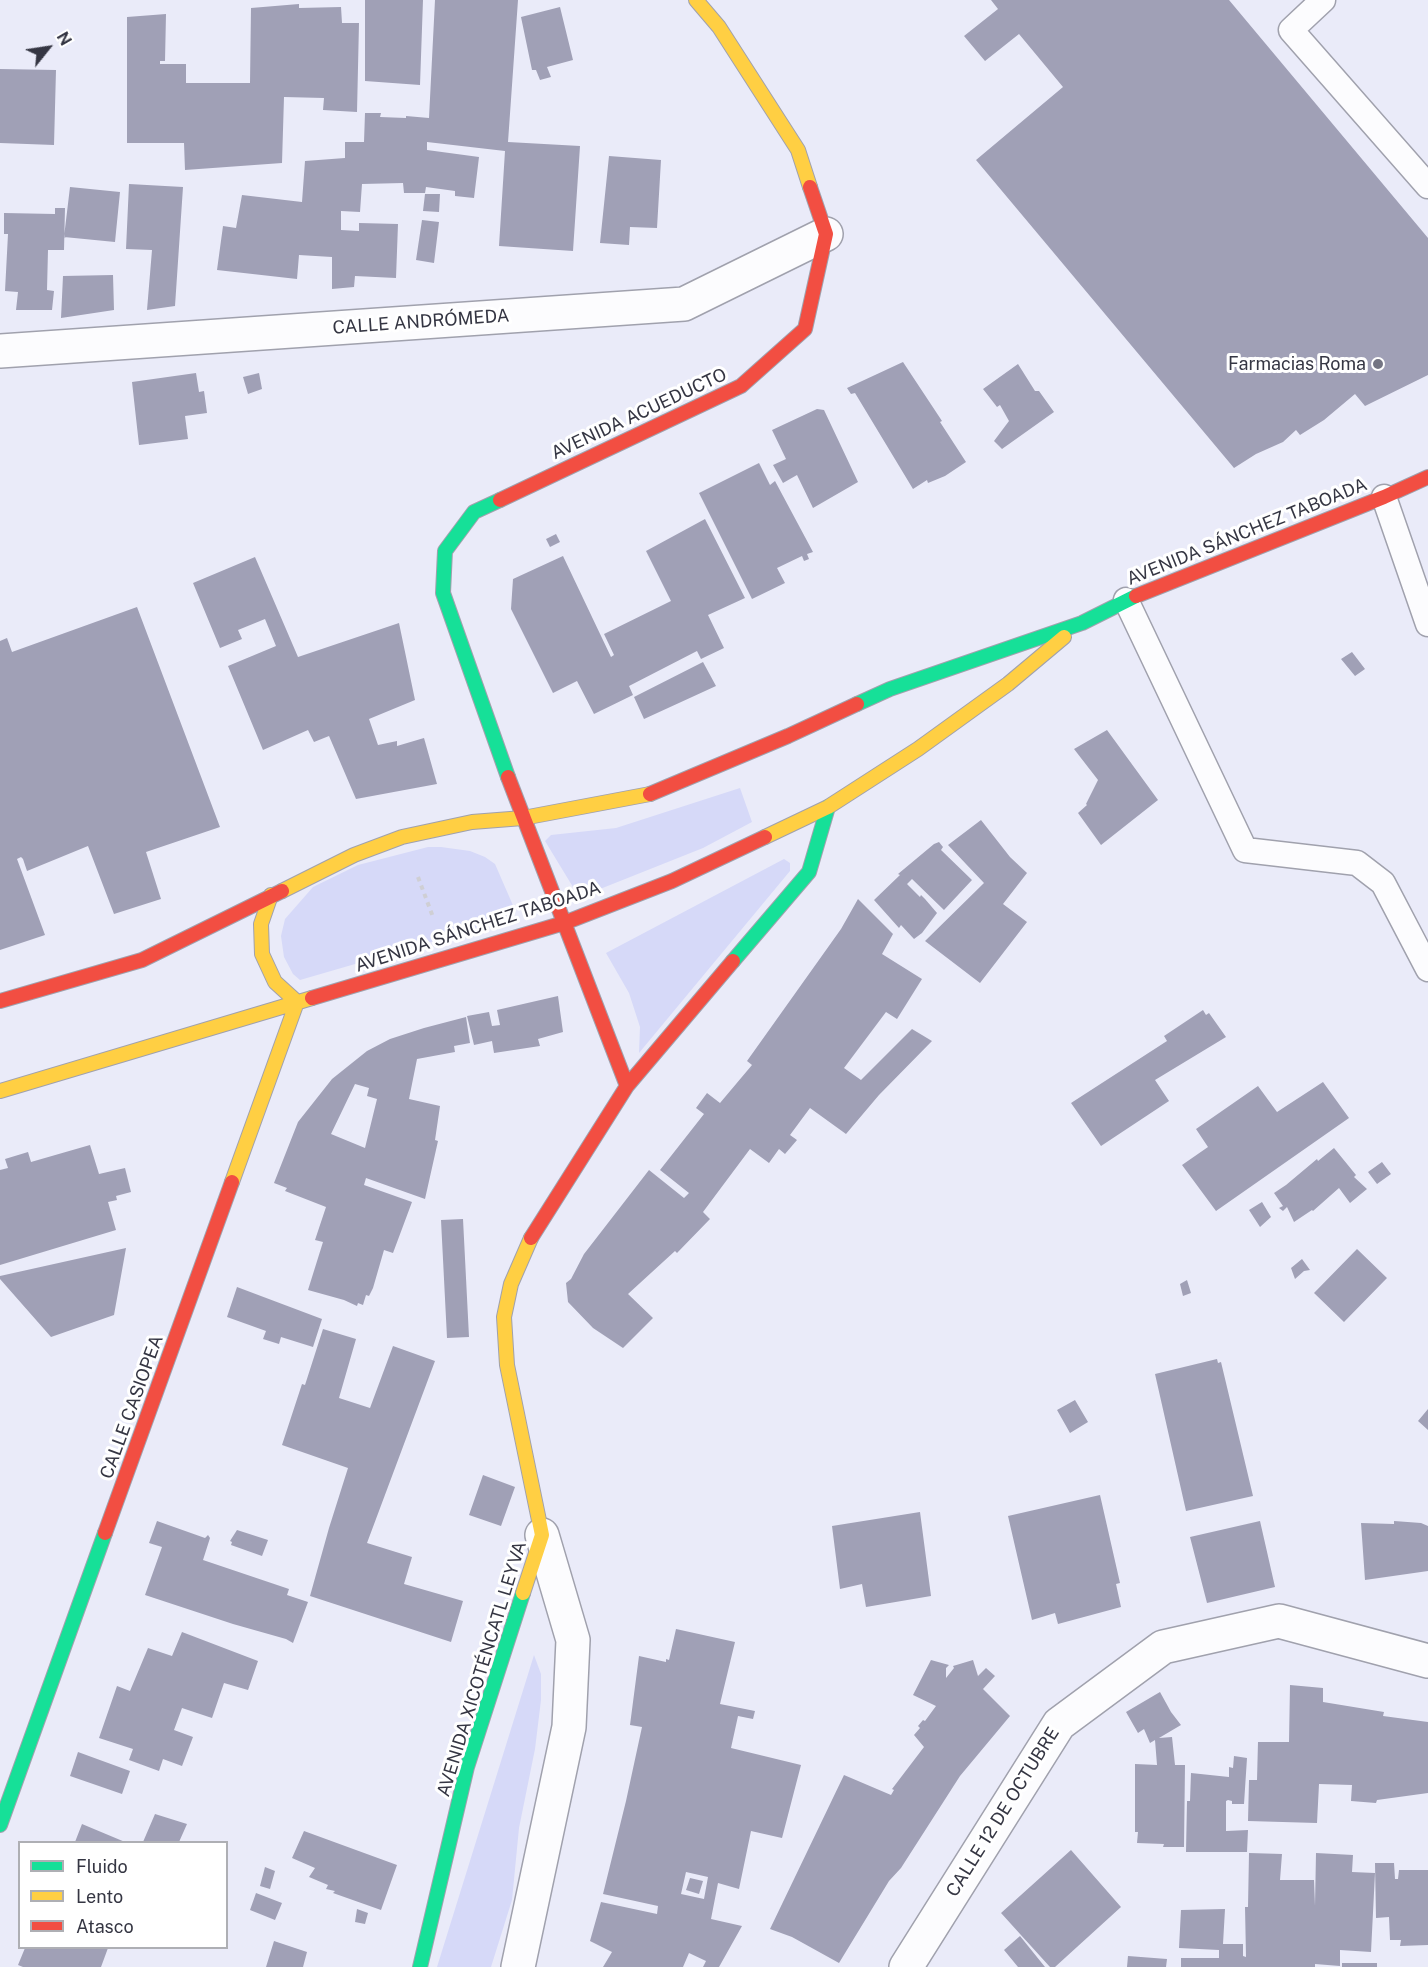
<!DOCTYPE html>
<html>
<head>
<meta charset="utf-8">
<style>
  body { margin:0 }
  #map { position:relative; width:1428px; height:1967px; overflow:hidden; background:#eaebf9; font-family:"Public Sans",sans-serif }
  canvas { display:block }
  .legend { position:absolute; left:18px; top:1841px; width:210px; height:108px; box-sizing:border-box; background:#fff; border:2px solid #aeafb4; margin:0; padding:8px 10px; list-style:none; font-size:18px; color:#353643 }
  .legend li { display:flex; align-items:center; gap:12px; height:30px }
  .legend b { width:30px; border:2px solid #aeafb4 }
  .north { position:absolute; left:18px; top:18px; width:60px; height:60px; -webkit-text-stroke:4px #fff; paint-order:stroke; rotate:60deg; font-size:16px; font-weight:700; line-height:24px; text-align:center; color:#353643 }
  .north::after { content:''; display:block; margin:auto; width:21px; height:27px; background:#353643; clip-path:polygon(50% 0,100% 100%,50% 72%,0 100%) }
</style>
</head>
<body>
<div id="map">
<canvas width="1428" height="1967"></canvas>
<ul class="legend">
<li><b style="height:8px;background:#16e098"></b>Fluido</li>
<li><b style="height:8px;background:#ffcf43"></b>Lento</li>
<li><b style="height:8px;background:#f24e42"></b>Atasco</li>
</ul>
<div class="north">N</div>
</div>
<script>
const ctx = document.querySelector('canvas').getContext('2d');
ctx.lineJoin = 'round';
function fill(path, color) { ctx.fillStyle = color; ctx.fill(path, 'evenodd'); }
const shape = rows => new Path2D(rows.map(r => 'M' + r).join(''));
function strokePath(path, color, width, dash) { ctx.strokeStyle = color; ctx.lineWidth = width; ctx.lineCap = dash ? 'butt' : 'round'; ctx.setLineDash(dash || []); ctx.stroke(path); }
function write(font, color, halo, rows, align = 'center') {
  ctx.font = font + ' "Public Sans",sans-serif'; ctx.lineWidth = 6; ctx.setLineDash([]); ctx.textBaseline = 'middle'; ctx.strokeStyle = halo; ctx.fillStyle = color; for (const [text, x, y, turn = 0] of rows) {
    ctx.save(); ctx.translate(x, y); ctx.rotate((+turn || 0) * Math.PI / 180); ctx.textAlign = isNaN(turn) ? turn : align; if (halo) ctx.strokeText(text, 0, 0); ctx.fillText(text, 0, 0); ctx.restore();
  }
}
const green = shape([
  [740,788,752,822,703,848,590,893,576,892,545,841,551,835,616,828],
  [428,847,441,847,470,851,485,857,495,864,515,910,510,919,300,980,293,974,284,957,281,936,285,919,313,887,358,865],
  [784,859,790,863,790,871,639,1053,640,1027,629,993,606,953],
  [534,1655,541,1674,541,1700,535,1749,519,1828,512,1900,491,1967,437,1967]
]);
const building = shape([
  [365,0,423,0,420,85,365,81],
  [435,0,518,0,508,142,580,146,573,251,499,246,505,151,427,142,427,150,479,157,474,198,455,196,455,191,426,187,425,193,404,193,403,183,362,184,360,212,341,211,341,230,359,231,359,223,398,224,396,278,355,276,354,287,332,289,332,257,299,255,297,279,217,270,223,226,236,228,242,195,302,202,305,161,345,158,345,142,364,142,365,113,381,113,380,117,406,118,406,116,429,118],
  [991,0,1229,0,1428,238,1428,375,1365,406,1355,394,1324,420,1300,435,1296,430,1283,442,1256,454,1234,468,976,160,1063,87,1019,34,985,61,964,36,998,9],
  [299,4,299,8,341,7,342,23,359,23,357,112,323,110,324,98,284,97,282,163,185,170,184,143,127,143,127,17,166,14,165,61,160,61,160,64,186,64,186,83,250,83,251,8],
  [560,7,573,60,547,67,551,77,540,80,536,70,532,70,521,17],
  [0,69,56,70,54,145,0,143],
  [609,156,661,160,657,228,630,227,629,245,600,243],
  [129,184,183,187,175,306,147,310,152,250,126,249],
  [70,187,120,192,115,242,64,237],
  [425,194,440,194,439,212,423,211],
  [55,208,65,208,64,250,48,250,47,290,54,291,52,310,16,310,18,292,5,291,8,234,4,234,4,213,55,214],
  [422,220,439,222,434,263,416,260],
  [113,275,114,310,61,318,63,276],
  [903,362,942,421,940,422,966,462,945,476,928,483,927,480,913,489,855,393,851,394,847,388],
  [1018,364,1035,391,1039,391,1054,412,1002,449,994,441,1009,421,1000,405,997,407,983,389],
  [196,373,199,392,204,391,207,413,185,416,188,439,139,445,132,382],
  [259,373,262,389,248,394,243,377],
  [817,409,824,410,858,482,813,508,797,475,783,483,773,465,786,459,772,430],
  [759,463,770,485,775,481,813,552,807,554,809,559,804,561,802,556,777,568,785,583,752,599,699,493],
  [705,519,745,598,708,615,724,648,701,659,697,651,629,686,633,695,594,714,577,681,553,693,511,609,513,579,563,556,611,657,614,655,604,634,671,601,646,551],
  [556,534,560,542,550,547,546,539],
  [255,557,298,657,399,623,415,700,369,719,378,745,397,741,397,746,424,738,437,784,356,799,329,736,314,742,308,730,263,750,228,666,276,646,265,619,238,630,242,639,220,648,193,583],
  [137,607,220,827,146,852,161,899,114,914,88,846,27,871,23,859,21,857,17,859,45,935,0,950,0,641,7,638,12,652],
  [1352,652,1365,669,1355,676,1341,659],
  [703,662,716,686,644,719,634,697],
  [1107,730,1158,800,1101,845,1078,813,1087,805,1086,804,1098,780,1074,749],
  [981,820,1010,857,1027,873,1003,904,1027,922,980,983,925,941,984,883,948,845],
  [939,842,943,847,941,850,972,880,944,910,912,879,907,884,920,897,921,895,925,899,937,913,922,933,914,939,901,925,899,928,874,900,900,875,898,874,934,844],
  [858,899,893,934,882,954,922,979,897,1019,886,1012,844,1068,861,1080,912,1029,932,1041,879,1095,846,1134,810,1108,790,1135,797,1140,785,1154,779,1149,769,1163,750,1149,703,1212,710,1219,677,1253,675,1251,628,1294,653,1318,623,1348,593,1328,568,1302,566,1283,571,1279,584,1254,649,1170,684,1198,689,1193,660,1170,704,1114,696,1108,707,1093,720,1103,752,1065,747,1061,841,929],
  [558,996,563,1032,538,1039,540,1046,494,1053,492,1041,474,1045,467,1016,489,1012,492,1026,500,1025,497,1010],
  [1203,1010,1206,1015,1209,1013,1226,1037,1155,1080,1169,1101,1101,1146,1071,1103,1167,1041,1164,1036],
  [466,1017,470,1043,454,1046,455,1052,417,1059,409,1099,440,1106,435,1140,438,1141,425,1199,366,1178,364,1185,412,1202,393,1253,384,1250,373,1288,369,1296,366,1295,363,1305,358,1303,357,1306,344,1300,308,1290,323,1242,315,1240,326,1207,285,1191,287,1188,274,1183,298,1122,332,1079,367,1051,390,1039,424,1028],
  [355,1084,369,1088,367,1096,377,1099,365,1148,331,1134],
  [1323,1082,1349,1118,1216,1211,1182,1165,1208,1147,1196,1129,1258,1086,1277,1112],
  [90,1145,99,1174,125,1168,131,1192,116,1196,117,1200,108,1202,116,1230,0,1265,0,1170,8,1168,5,1159,28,1152,31,1162],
  [1334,1148,1356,1175,1354,1177,1367,1189,1350,1203,1339,1188,1313,1211,1312,1210,1294,1222,1287,1207,1283,1211,1279,1208,1283,1206,1274,1193,1286,1185,1317,1159,1318,1161],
  [1382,1162,1391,1174,1377,1184,1368,1172],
  [1262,1202,1271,1217,1260,1227,1249,1210],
  [463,1219,469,1337,447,1338,441,1220],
  [126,1248,114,1315,51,1337,0,1279,0,1276],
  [1357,1249,1387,1278,1344,1322,1314,1293],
  [1302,1259,1310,1270,1304,1271,1295,1279,1291,1268],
  [1187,1280,1191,1293,1183,1296,1180,1284],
  [237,1287,322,1319,313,1347,281,1337,279,1344,263,1339,266,1331,227,1317],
  [323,1329,356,1339,339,1398,370,1408,393,1346,435,1361,367,1543,412,1557,404,1584,463,1601,451,1642,310,1596,329,1528,348,1468,282,1445,302,1384,305,1385],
  [1217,1359,1218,1363,1221,1362,1253,1496,1186,1511,1155,1374],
  [1075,1400,1088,1422,1070,1433,1057,1410],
  [1428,1409,1428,1430,1418,1421],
  [483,1475,515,1487,501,1526,469,1515],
  [1100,1495,1120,1583,1116,1584,1121,1607,1058,1624,1055,1613,1032,1620,1008,1516],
  [920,1512,931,1596,866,1607,862,1584,840,1589,832,1526],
  [157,1521,205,1538,208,1535,210,1538,203,1560,289,1589,287,1595,308,1602,293,1643,286,1639,233,1624,145,1595,162,1547,149,1543],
  [1260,1521,1275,1587,1207,1603,1190,1537],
  [1394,1521,1421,1523,1428,1526,1428,1571,1365,1580,1361,1523,1394,1524],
  [237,1530,268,1540,262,1556,231,1545,232,1542,230,1541],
  [676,1629,735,1642,720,1704,755,1711,753,1719,738,1716,731,1748,801,1765,782,1838,751,1831,739,1889,718,1883,711,1919,742,1926,719,1967,703,1967,706,1961,689,1953,683,1967,603,1967,612,1952,590,1941,601,1902,657,1914,658,1906,603,1894,626,1801,642,1727,630,1725,639,1656,666,1662,666,1659,669,1660],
  [686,1872,708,1877,704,1899,681,1894],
  [182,1632,258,1661,248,1690,224,1683,212,1718,182,1708,174,1730,193,1737,182,1766,163,1759,159,1771,129,1760,133,1749,99,1738,117,1686,130,1691,148,1648,172,1656],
  [931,1660,949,1665,946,1668,946,1678,954,1668,953,1666,973,1660,978,1676,986,1668,995,1676,983,1689,1010,1716,960,1776,901,1868,889,1881,839,1963,792,1937,770,1929,844,1775,891,1795,894,1790,892,1789,924,1747,914,1735,920,1728,918,1726,923,1720,925,1721,936,1706,913,1695],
  [1290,1685,1323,1688,1323,1702,1384,1712,1383,1716,1428,1722,1428,1793,1377,1800,1376,1803,1351,1801,1352,1785,1319,1784,1317,1823,1248,1821,1249,1780,1257,1780,1258,1742,1289,1742],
  [1160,1692,1171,1712,1181,1725,1159,1738,1172,1737,1175,1765,1185,1765,1184,1847,1163,1847,1164,1844,1137,1843,1138,1832,1135,1832,1135,1764,1157,1765,1155,1740,1150,1743,1144,1729,1138,1733,1126,1712],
  [78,1752,130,1771,122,1794,70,1776],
  [1234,1756,1247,1758,1244,1804,1232,1804,1232,1801,1228,1800,1226,1801,1226,1831,1248,1830,1247,1852,1186,1852,1187,1801,1190,1801,1191,1773,1229,1777,1229,1767,1233,1768],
  [155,1814,187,1824,179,1842,143,1842],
  [82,1824,125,1842,75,1842],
  [304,1831,397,1865,381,1910,333,1893,335,1891,326,1889,328,1885,309,1877,315,1868,292,1858],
  [1071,1850,1121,1907,1055,1967,1050,1967,1001,1913],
  [1249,1853,1282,1854,1280,1880,1314,1880,1315,1906,1316,1853,1353,1855,1352,1872,1375,1873,1371,1952,1340,1950,1340,1966,1315,1964,1315,1967,1181,1967,1181,1958,1219,1958,1219,1950,1179,1948,1181,1910,1225,1909,1223,1944,1243,1944,1243,1956,1246,1957,1245,1907,1248,1907],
  [1375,1863,1394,1863,1395,1879,1398,1879,1399,1870,1428,1870,1428,1945,1400,1946,1401,1940,1390,1940,1389,1917,1376,1918],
  [265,1867,275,1871,270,1889,260,1886],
  [690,1878,703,1881,699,1894,686,1890],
  [256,1893,282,1903,275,1920,250,1910],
  [357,1909,368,1913,365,1924,355,1922],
  [1020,1936,1045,1967,1018,1967,1004,1950],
  [274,1941,307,1952,303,1967,266,1967],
  [25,1948,108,1948,101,1967,23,1967,18,1965],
  [1128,1956,1167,1959,1166,1967,1127,1967],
  [1342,1963,1377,1963,1377,1967,1342,1967]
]);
const path = shape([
  [418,877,433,917]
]);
const lane = shape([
  [1323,0,1291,30,1428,186],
  [1384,497,1428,624],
  [1126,600,1245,850,1357,863,1383,883,1428,969]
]);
const street = shape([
  [0,351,684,304,826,234],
  [518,1967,569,1727,573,1640,542,1535],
  [906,1967,1059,1724,1163,1647,1279,1621,1428,1661]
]);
const fast = shape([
  [500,500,474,512,445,551,443,593,508,777],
  [857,704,890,689,1082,623,1136,596],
  [733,961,809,872,828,807],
  [0,1825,105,1533],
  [420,1967,467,1767,523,1593]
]);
const slow = shape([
  [696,0,719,27,798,150,810,187],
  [765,837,828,807,918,749,1008,684,1064,637],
  [282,891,354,855,402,837,472,822,523,818,650,794],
  [0,1091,312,998],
  [232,1182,297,1002,275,982,262,954,261,924,271,895],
  [523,1593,542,1535,507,1365,504,1317,511,1284,531,1238]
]);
const jam = shape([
  [500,500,741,386,805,329,826,234,810,187],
  [1136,596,1384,497,1428,477],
  [508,777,627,1086],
  [650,794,788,736,857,704],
  [312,998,564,923,672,881,765,837],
  [0,1001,142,960,282,891],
  [531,1238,627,1086,733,961],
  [105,1533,232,1182]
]);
const markers = [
  [1378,364,6,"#747583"]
];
const streetNames = [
  ["CALLE ANDRÓMEDA",421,322,-4],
  ["AVENIDA ACUEDUCTO",639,414,-25],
  ["AVENIDA SÁNCHEZ TABOADA",1247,532,-22],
  ["AVENIDA SÁNCHEZ TABOADA",478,927,-18],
  ["CALLE CASIOPEA",132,1407,-70],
  ["AVENIDA XICOTÉNCATL LEYVA",482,1669,-73],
  ["CALLE 12 DE OCTUBRE",1003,1812,-58]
];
const poiNames = [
  ["Farmacias Roma",1366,364]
];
fill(green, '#d6d9f8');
fill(building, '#a0a0b6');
strokePath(lane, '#a0a1ad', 27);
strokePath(street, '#a0a1ad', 36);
strokePath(fast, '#a0a1ad', 16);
strokePath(slow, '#a0a1ad', 16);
strokePath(jam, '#a0a1ad', 16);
strokePath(path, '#cfcfd4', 4, [4.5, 4.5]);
strokePath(lane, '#fcfcfe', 24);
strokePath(street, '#fcfcfe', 33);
strokePath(fast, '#16e098', 14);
strokePath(slow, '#ffcf43', 14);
strokePath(jam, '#f24e42', 14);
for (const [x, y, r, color] of markers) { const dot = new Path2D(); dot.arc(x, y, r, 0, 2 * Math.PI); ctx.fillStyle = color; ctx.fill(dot); strokePath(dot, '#fff', 2); }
write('18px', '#353643', '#fff', streetNames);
write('18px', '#353643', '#fff', poiNames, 'right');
</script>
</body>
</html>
